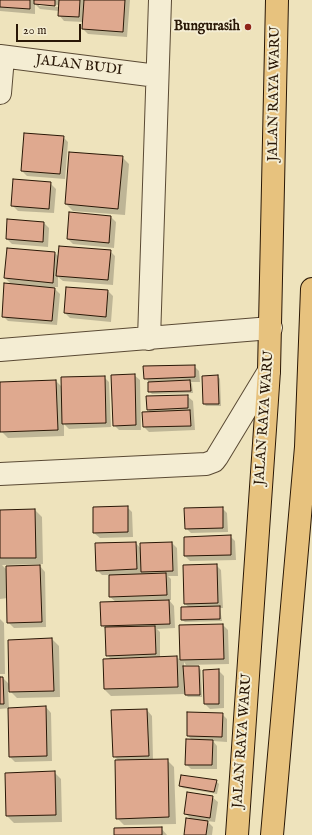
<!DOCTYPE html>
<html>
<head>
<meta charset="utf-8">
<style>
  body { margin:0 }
  #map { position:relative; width:312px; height:835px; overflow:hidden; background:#eee3bc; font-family:"IM FELL English",serif }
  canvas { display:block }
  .scale { position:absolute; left:16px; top:24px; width:65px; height:18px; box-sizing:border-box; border:2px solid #291706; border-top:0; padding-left:5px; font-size:12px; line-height:14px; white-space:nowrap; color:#291706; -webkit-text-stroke:3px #f4edd3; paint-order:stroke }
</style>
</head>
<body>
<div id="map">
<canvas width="312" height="835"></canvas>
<div class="scale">20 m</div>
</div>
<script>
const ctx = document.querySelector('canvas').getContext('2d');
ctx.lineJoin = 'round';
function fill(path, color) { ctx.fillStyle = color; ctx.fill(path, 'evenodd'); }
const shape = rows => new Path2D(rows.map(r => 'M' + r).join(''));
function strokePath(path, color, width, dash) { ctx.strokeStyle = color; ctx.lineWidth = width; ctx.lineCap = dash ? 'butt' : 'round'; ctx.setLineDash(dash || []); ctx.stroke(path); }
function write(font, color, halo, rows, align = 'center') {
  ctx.font = font + ' "IM FELL English",serif'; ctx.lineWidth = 4; ctx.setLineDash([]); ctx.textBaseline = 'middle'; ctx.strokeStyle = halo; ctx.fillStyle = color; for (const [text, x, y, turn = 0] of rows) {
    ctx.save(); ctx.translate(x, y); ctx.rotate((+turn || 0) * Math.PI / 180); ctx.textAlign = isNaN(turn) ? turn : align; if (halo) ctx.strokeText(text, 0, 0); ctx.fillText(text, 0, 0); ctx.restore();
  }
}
const shadow = shape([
  [0,0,130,0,127,37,88,34,83,29,83,22,64,21,59,15,59,11,40,9,35,4,35,14,0,11],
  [39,4,60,5,60,7,39,6],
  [63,137,68,142,65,179,27,176,22,171],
  [122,157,129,164,125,215,73,211,66,204],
  [50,183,56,189,54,213,18,211,12,205],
  [70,213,111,217,116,222,114,248,73,244,68,239],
  [8,220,44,223,49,228,48,247,12,244,7,239],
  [110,251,115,256,113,285,63,281,58,277,58,287,53,287,60,294,57,325,8,321,3,316,12,285,5,278,55,253,59,257],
  [108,291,113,296,111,322,70,318,65,313],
  [194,366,199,371,200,382,191,382,192,384,193,393,152,394,149,391,149,382,145,378],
  [134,375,140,380,141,430,119,430,114,425],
  [218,376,220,379,221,406,206,406,204,404],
  [104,377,109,382,111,427,69,429,64,424,64,436,8,438,1,431,0,383,56,381,62,387],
  [187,396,193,401,195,430,149,432,144,427,151,413,148,409],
  [127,507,132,512,133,537,100,538,94,533],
  [222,508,227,513,228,532,191,533,186,528],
  [35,510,42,517,43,564,2,565,7,570,40,566,45,572,46,627,14,628,8,622,8,598,0,599,0,511],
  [230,536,235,541,236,560,190,561,185,556,185,538],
  [136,543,141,549,172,543,177,548,178,576,168,576,171,579,171,600,169,600,174,606,175,628,157,629,160,632,160,658,177,657,181,661,180,626,223,625,228,630,229,664,186,665,184,662,184,667,198,667,201,670,202,697,188,697,185,694,111,696,104,689,111,659,107,655,106,630,102,625,116,602,110,597,110,575,102,575,97,570],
  [216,565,221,570,223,608,220,608,222,621,185,622,182,620,190,608,185,604],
  [0,619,4,623,5,674,0,674],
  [52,639,59,646,60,697,17,698,8,689,9,709,46,707,51,713,52,761,15,762,10,757,9,708,0,709,0,678,3,678,10,685],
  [218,670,224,676,224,708,210,709,205,704],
  [147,710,152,716,153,760,167,760,174,767,176,824,124,825,117,818,119,761,114,756],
  [222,714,227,719,227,742,213,741,217,746,217,769,191,769,186,764,192,740,188,736],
  [54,772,61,779,62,822,14,823,7,816,6,774],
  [216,781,219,784,217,794,183,788,180,786],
  [212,797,218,802,215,822,207,821,213,827,212,835,185,835,192,820,185,813],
  [161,828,167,835,115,835]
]);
const building = shape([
  [0,0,30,0,30,9,0,7,0,0],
  [34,0,55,0,55,6,34,4,34,0],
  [59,0,80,0,79,17,58,16,59,0],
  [84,0,125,0,123,32,82,29,84,0],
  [24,133,64,136,60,174,21,171,24,133],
  [69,152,123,156,118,209,65,204,69,152],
  [13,179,51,182,49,209,11,206,13,179],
  [69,212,111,216,109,243,67,239,69,212],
  [7,219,44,222,43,242,6,239,7,219],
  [59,246,111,250,108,280,56,276,59,246],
  [7,248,55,252,53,283,4,278,7,248],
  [4,283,55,288,52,321,2,317,4,283],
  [66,287,108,290,106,317,64,313,66,287],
  [195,365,195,377,144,379,143,366,195,365],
  [135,374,136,425,113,426,111,375,135,374],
  [218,375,219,404,203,404,202,376,218,375],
  [105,376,106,423,62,424,61,377,105,376],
  [56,380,58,430,0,432,0,382,56,380],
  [190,380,191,391,148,392,148,382,190,380],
  [188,395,188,408,147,410,146,396,188,395],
  [190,410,191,426,143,427,142,412,190,410],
  [128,506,128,532,93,533,93,507,128,506],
  [223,507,223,528,185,529,184,508,223,507],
  [35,509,36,558,0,558,0,510,35,509],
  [231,535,231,555,184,556,184,537,231,535],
  [136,542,137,569,96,571,95,543,136,542],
  [172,542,173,571,141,572,140,543,172,542],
  [217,564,218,603,184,604,183,565,217,564],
  [40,565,42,622,7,623,6,566,40,565],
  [166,573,167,595,109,597,109,575,166,573],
  [169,600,170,624,101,626,100,602,169,600],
  [220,606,220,619,181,620,181,607,220,606],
  [223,624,224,659,180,660,179,625,223,624],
  [155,626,156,654,106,656,105,627,155,626],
  [52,638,54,691,9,692,8,640,52,638],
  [177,656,178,687,104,689,103,659,177,656],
  [183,666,199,666,200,695,185,695,183,666],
  [219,669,219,704,204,704,203,670,219,669],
  [0,677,3,677,4,704,0,704,0,677],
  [46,706,47,756,9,757,8,708,46,706],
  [147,709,149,756,113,757,111,710,147,709],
  [187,712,223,713,222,737,187,736,187,712],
  [186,739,213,740,212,765,185,765,186,739],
  [168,759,169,817,116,819,115,760,168,759],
  [55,771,56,815,6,816,5,773,55,771],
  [181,775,217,780,214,792,179,786,181,775],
  [187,792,213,796,210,818,184,814,187,792],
  [186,818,208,821,206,835,184,835,186,818],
  [162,827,162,835,114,835,114,828,162,827]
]);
const minor = shape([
  [0,56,157,76],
  [0,93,3,57],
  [149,339,160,0],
  [0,350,271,328],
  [0,474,206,464,214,461,217,457,269,371]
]);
const highway = shape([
  [237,835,269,371,277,0],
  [272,835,306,447,312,289]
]);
const markers = [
  [248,27,4,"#8f2418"]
];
const poiNames = [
  ["Bungurasih",240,27]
];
const streetNames = [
  ["JALAN BUDI",79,66,7],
  ["JALAN RAYA WARU",275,94,-89],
  ["JALAN RAYA WARU",265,418,-86],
  ["JALAN RAYA WARU",243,741,-86]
];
fill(shadow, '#0003');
fill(building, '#dfa98f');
strokePath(building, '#291706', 1);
strokePath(minor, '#5a4a34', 24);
strokePath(highway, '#291706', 24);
strokePath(minor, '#f4edd3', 22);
strokePath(highway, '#e7c27e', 22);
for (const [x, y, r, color] of markers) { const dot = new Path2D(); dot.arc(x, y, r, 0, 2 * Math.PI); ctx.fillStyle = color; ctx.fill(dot); strokePath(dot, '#f4edd3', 1.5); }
write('bold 14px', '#291706', '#f4edd3', poiNames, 'right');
write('14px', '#291706', '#f4edd3', streetNames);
</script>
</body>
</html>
